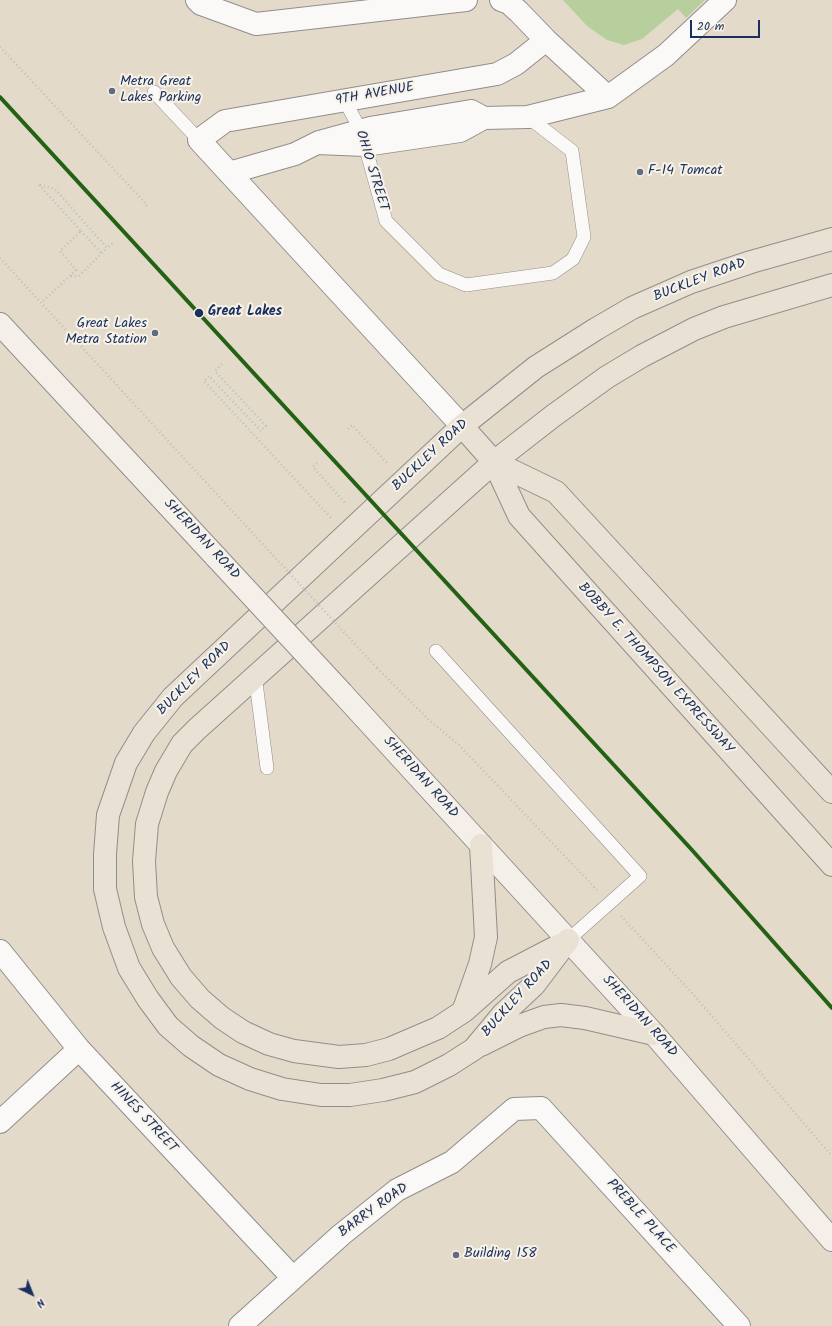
<!DOCTYPE html>
<html>
<head>
<meta charset="utf-8">
<style>
  body { margin:0 }
  #map { position:relative; width:832px; height:1326px; overflow:hidden; background:#e4dac9; font-family:Kalam,sans-serif }
  canvas { display:block }
  .north { position:absolute; left:12px; top:1274px; width:40px; height:40px; -webkit-text-stroke:3px #f7f3e8; paint-order:stroke; rotate:137deg; font-size:11px; font-weight:700; line-height:16px; text-align:center; color:#1b2f5e }
  .north::after { content:''; display:block; margin:auto; width:14px; height:18px; background:#1b2f5e; clip-path:polygon(50% 0,100% 100%,50% 72%,0 100%) }
  .scale { position:absolute; left:690px; top:20px; width:70px; height:18px; box-sizing:border-box; border:2px solid #1b2f5e; border-top:0; padding-left:5px; font-size:12px; line-height:14px; white-space:nowrap; color:#1b2f5e; -webkit-text-stroke:3px #f7f3e8; paint-order:stroke }
</style>
</head>
<body>
<div id="map">
<canvas width="832" height="1326"></canvas>
<div class="north">N</div>
<div class="scale">20 m</div>
</div>
<script>
const ctx = document.querySelector('canvas').getContext('2d');
ctx.lineJoin = 'round';
function fill(path, color) { ctx.fillStyle = color; ctx.fill(path, 'evenodd'); }
const shape = rows => new Path2D(rows.map(r => 'M' + r).join(''));
function strokePath(path, color, width, dash) { ctx.strokeStyle = color; ctx.lineWidth = width; ctx.lineCap = dash ? 'butt' : 'round'; ctx.setLineDash(dash || []); ctx.stroke(path); }
function write(font, color, halo, rows, align = 'center') {
  ctx.font = font + ' Kalam,sans-serif'; ctx.lineWidth = 4; ctx.setLineDash([]); ctx.textBaseline = 'middle'; ctx.strokeStyle = halo; ctx.fillStyle = color; for (const [text, x, y, turn = 0] of rows) {
    ctx.save(); ctx.translate(x, y); ctx.rotate((+turn || 0) * Math.PI / 180); ctx.textAlign = isNaN(turn) ? turn : align; if (halo) ctx.strokeText(text, 0, 0); ctx.fillText(text, 0, 0); ctx.restore();
  }
}
const green = shape([
  [563,0,705,0,686,18,678,9,642,39,624,45,607,40,587,26]
]);
const path = shape([
  [0,47,147,205,145,207],
  [39,185,81,231,60,251,76,270,42,302],
  [40,185,55,189,107,248,113,243],
  [81,231,102,254],
  [0,258,246,526],
  [71,276,79,276,107,248],
  [222,364,215,371,266,426,261,431,209,376,204,381,331,518],
  [348,429,352,425,388,464],
  [317,463,313,467,346,504],
  [377,668,428,719,460,746,597,890],
  [621,916,692,993,832,1156]
]);
const service = shape([
  [154,92,199,140],
  [345,101,361,131,386,221,439,274,466,285,553,273,573,259,584,237,572,151,528,117],
  [436,651,640,876,568,940],
  [255,675,267,768]
]);
const minor = shape([
  [197,0,201,4,256,24,466,0],
  [501,0,509,3,519,12,546,40,608,97],
  [318,143,365,145,460,131,484,118,528,117,608,97,666,55,725,0],
  [229,173,295,154,319,142,370,128,471,111,484,118],
  [462,426,199,140,225,121,497,74,516,64,546,40],
  [0,951,79,1049,293,1278],
  [0,1122,79,1049],
  [240,1326,341,1235,397,1190,452,1162,514,1109,541,1108,739,1326]
]);
const secondary = shape([
  [0,324,216,557],
  [342,693,654,1034,832,1240]
]);
const trunk = shape([
  [462,426,494,462,519,516,832,865],
  [494,462,556,492,832,792],
  [568,940,534,985,503,1014,474,1049,449,1065,415,1082,383,1090,350,1095,321,1095,282,1089,250,1079,219,1065,191,1046,168,1026,148,999,129,968,114,927,105,889,105,854,108,815,126,763,144,733,173,697,462,426,536,367,596,329,632,308,691,282,751,262,832,239],
  [562,944,508,972,464,1011,438,1028,389,1049,366,1055,339,1057,294,1051,269,1044,243,1032,222,1018,200,999,181,977,163,948,153,924,146,897,144,861,147,824,157,792,166,771,182,744,197,729,494,462,553,416,607,377,642,356,694,329,724,317,832,285],
  [464,1009,480,964,486,937,481,845],
  [481,1045,519,1026,544,1017,561,1015,585,1018,654,1034]
]);
const pathBridge = shape([
  [246,526,377,668]
]);
const secondaryBridge = shape([
  [216,557,342,693]
]);
const rail1 = shape([
  [0,97,692,850,832,1008]
]);
const markers = [
  [112,91,4,"#616b83"],
  [640,172,4,"#616b83"],
  [199,313,5,"#1b2f5e"],
  [155,333,4,"#616b83"],
  [456,1255,4,"#616b83"]
];
const poiNames = [
  ["Metra Great",120,83],
  ["Lakes Parking",120,99],
  ["F-14 Tomcat",648,172],
  ["Great Lakes",147,325,"right"],
  ["Metra Station",147,341,"right"],
  ["Building 158",464,1255]
];
const streetNames = [
  ["9TH AVENUE",375,95,-10],
  ["OHIO STREET",371,171,73],
  ["BUCKLEY ROAD",700,281,-21],
  ["BUCKLEY ROAD",431,456,-43],
  ["SHERIDAN ROAD",201,540,47],
  ["BOBBY E. THOMPSON EXPRESSWAY",655,669,48],
  ["BUCKLEY ROAD",195,679,-45],
  ["SHERIDAN ROAD",420,778,48],
  ["BUCKLEY ROAD",518,999,-48],
  ["SHERIDAN ROAD",639,1017,48],
  ["HINES STREET",143,1118,47],
  ["BARRY ROAD",374,1211,-36],
  ["PREBLE PLACE",640,1217,48]
];
const stopNames = [
  ["Great Lakes",208,313]
];
fill(green, '#b7cf9c');
strokePath(service, '#908e8d', 14);
strokePath(minor, '#908e8d', 24);
strokePath(secondary, '#908e8d', 24);
strokePath(trunk, '#908e8d', 24);
strokePath(path, '#bebec0', 2.5, [1, 3]);
strokePath(service, '#fbf9f7', 13);
strokePath(minor, '#fbf9f7', 22);
strokePath(secondary, '#f4f0e9', 22);
strokePath(trunk, '#eae1d5', 22);
strokePath(secondaryBridge, '#908e8d', 24, []);
strokePath(pathBridge, '#bebec0', 2.5, [1, 3]);
strokePath(secondaryBridge, '#f4f0e9', 22);
strokePath(rail1, '#236214', 4);
for (const [x, y, r, color] of markers) { const dot = new Path2D(); dot.arc(x, y, r, 0, 2 * Math.PI); ctx.fillStyle = color; ctx.fill(dot); strokePath(dot, '#f7f3e8', 1.5); }
write('14px', '#1b2f5e', '#f7f3e8', poiNames, 'left');
write('14px', '#1b2f5e', '#f7f3e8', streetNames);
write('bold 14px', '#1b2f5e', '#f7f3e8', stopNames, 'left');
</script>
</body>
</html>
